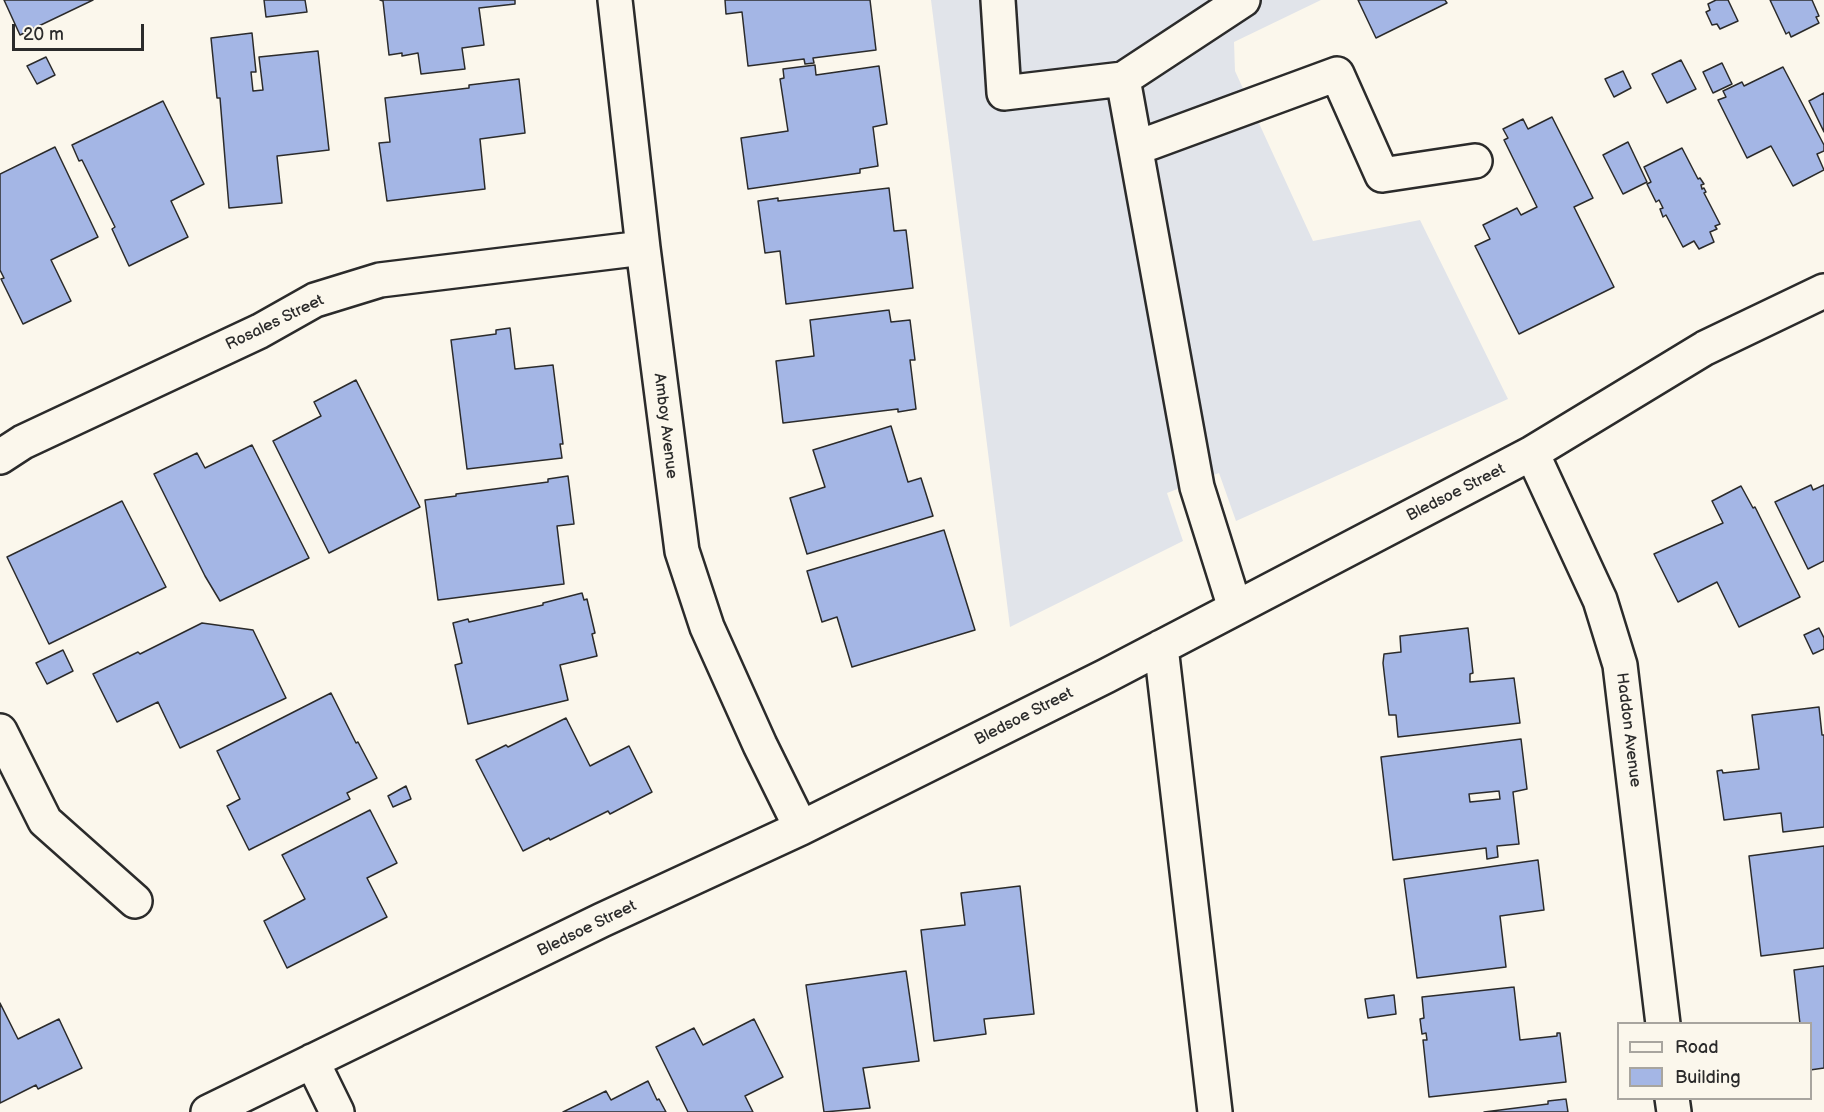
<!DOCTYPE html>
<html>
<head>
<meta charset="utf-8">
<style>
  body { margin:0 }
  #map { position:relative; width:1824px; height:1112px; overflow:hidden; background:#fbf7ec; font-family:"Balsamiq Sans",sans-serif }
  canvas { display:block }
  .legend { position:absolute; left:1617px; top:1022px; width:195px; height:78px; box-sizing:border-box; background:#fbf7ec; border:2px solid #a8a59f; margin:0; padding:8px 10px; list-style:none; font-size:18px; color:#2b2b2b }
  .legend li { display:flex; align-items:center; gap:12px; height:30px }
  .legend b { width:30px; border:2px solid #a8a59f }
  .scale { position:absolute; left:12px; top:24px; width:132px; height:27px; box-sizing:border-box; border:3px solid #2b2b2b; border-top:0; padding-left:8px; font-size:18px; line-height:21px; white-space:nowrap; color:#2b2b2b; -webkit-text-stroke:4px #fbf7ec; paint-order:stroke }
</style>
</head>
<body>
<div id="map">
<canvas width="1824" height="1112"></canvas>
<ul class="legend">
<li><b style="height:8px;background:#fbf7ec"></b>Road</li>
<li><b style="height:16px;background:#a4b6e5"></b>Building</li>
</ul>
<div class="scale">20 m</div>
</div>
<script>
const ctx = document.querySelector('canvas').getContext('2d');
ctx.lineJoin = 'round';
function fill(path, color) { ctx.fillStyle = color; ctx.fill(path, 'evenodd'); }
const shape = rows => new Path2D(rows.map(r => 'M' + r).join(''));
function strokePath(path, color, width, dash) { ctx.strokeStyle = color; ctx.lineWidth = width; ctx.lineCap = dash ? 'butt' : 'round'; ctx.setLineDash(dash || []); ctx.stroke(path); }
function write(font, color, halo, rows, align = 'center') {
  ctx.font = font + ' "Balsamiq Sans",sans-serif'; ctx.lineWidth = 6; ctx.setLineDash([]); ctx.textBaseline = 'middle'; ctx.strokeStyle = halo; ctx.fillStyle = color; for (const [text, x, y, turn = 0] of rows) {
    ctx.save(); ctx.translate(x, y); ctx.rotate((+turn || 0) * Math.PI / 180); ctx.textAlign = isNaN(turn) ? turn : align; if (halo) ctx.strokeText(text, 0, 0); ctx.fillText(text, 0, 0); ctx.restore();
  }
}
const built = shape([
  [931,0,1321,0,1234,42,1235,71,1313,241,1420,220,1508,399,1236,521,1219,473,1167,493,1183,541,1010,627]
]);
const building = shape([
  [4,0,93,0,20,35,4,0],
  [264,0,305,0,307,12,266,17,264,0],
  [380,0,515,0,515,4,479,8,484,45,462,48,465,69,421,74,418,53,402,56,402,53,389,55,383,1,380,0],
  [725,0,870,0,876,50,813,58,814,63,805,64,804,59,748,66,742,12,726,14,725,0],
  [1358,0,1445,0,1447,3,1376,38,1358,0],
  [1716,0,1728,0,1738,21,1720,29,1717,24,1712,25,1706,12,1710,10,1708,4,1716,0],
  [1770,0,1812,0,1819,16,1816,17,1819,23,1791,37,1789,32,1786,34,1770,0],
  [252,33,256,72,251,72,253,91,263,90,259,57,318,51,329,150,277,156,282,203,229,208,220,98,217,98,211,38,252,33],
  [46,57,55,75,37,84,27,66,46,57],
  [1681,60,1696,89,1667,103,1652,74,1681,60],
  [1722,63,1732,84,1713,93,1703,72,1722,63],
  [815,65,816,75,879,66,887,124,873,127,878,166,860,169,860,173,748,189,741,138,788,131,780,79,784,78,783,69,815,65],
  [1783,67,1824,145,1824,151,1817,154,1824,170,1793,186,1771,146,1747,158,1718,100,1726,97,1723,91,1742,82,1744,86,1783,67],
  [1623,71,1631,88,1614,97,1605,79,1623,71],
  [519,79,525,133,480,139,485,189,387,201,379,143,390,142,385,98,469,88,469,85,519,79],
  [1824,93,1824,132,1809,101,1824,93],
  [163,101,204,184,171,201,188,237,129,266,112,229,115,227,82,160,79,161,72,145,163,101],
  [1552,117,1593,198,1574,207,1614,287,1519,334,1475,246,1490,239,1483,225,1517,208,1521,215,1537,207,1504,140,1508,138,1503,129,1523,119,1528,129,1552,117],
  [1628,142,1647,182,1623,194,1603,155,1628,142],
  [55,147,98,237,51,260,71,301,23,324,1,279,4,278,0,270,0,174,55,147],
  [1682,148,1698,179,1700,178,1704,184,1701,185,1702,189,1704,188,1706,192,1704,193,1720,224,1715,226,1717,229,1710,232,1714,242,1699,249,1694,241,1683,247,1666,215,1663,217,1660,209,1663,208,1659,200,1656,202,1647,184,1651,182,1644,167,1682,148],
  [889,188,894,231,906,230,913,288,786,304,780,251,765,253,758,201,778,198,778,201,889,188],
  [889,310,891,322,910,320,915,360,910,360,916,409,898,412,898,409,783,423,776,361,814,356,810,320,889,310],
  [510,328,515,369,553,365,563,444,560,444,562,458,467,469,451,340,496,334,496,330,510,328],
  [356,380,420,507,329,553,273,441,321,416,314,402,356,380],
  [891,426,908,482,921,478,933,516,807,554,790,498,825,487,813,450,891,426],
  [252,445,309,558,220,601,205,576,154,474,197,453,205,468,252,445],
  [568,476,574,524,557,526,564,584,438,600,425,500,456,496,456,494,548,482,548,479,568,476],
  [1811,485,1813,490,1824,485,1824,561,1808,569,1775,502,1811,485],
  [1741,486,1753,508,1755,507,1800,597,1739,627,1717,582,1678,602,1654,554,1723,523,1712,501,1741,486],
  [122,501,166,587,49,644,7,557,122,501],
  [944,530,975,630,852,667,837,617,822,622,807,571,944,530],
  [582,593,584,600,587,599,595,633,592,634,597,656,560,665,568,700,468,724,455,665,462,663,453,623,468,619,469,622,543,605,543,603,582,593],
  [202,623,253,630,286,698,180,748,158,702,117,722,93,674,138,652,140,654,202,623],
  [1468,628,1473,673,1470,674,1470,682,1514,678,1520,723,1398,737,1396,715,1389,715,1383,663,1384,654,1401,652,1400,636,1468,628],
  [1819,628,1824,638,1824,649,1813,654,1804,635,1819,628],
  [63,650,73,671,47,684,36,663,63,650],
  [331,693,356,743,358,742,377,778,347,793,350,799,249,850,227,806,240,799,217,751,331,693],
  [1819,707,1822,735,1824,735,1824,827,1783,832,1781,813,1724,820,1717,771,1722,770,1723,773,1759,769,1752,715,1819,707],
  [566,718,590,766,629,746,652,792,610,814,608,811,550,840,549,838,523,851,476,760,506,745,508,747,566,718],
  [1521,739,1527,789,1513,792,1519,844,1497,846,1498,857,1487,859,1486,848,1393,860,1381,757,1521,739],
  [1499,791,1500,799,1470,802,1469,794,1499,791],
  [406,786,411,799,393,807,388,796,406,786],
  [370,810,397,863,367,878,387,917,287,968,264,921,305,899,282,855,370,810],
  [1824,846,1824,948,1761,956,1749,856,1824,846],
  [1538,860,1544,910,1500,916,1506,967,1417,978,1404,879,1538,860],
  [1020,886,1034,1014,984,1019,986,1034,934,1041,921,930,965,925,961,893,1020,886],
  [1824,966,1824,1068,1810,1070,1810,1024,1800,1024,1794,970,1824,966],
  [906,971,919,1061,863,1068,870,1108,824,1112,806,985,906,971],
  [1514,987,1520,1040,1557,1036,1557,1033,1560,1033,1566,1082,1429,1097,1423,1040,1427,1040,1426,1033,1422,1034,1420,1019,1424,1018,1422,997,1514,987],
  [1394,995,1396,1014,1368,1018,1365,999,1394,995],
  [0,1003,18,1039,59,1019,82,1068,38,1089,36,1085,0,1103,0,1003],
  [754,1019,783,1077,745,1096,753,1112,688,1112,656,1047,694,1028,703,1045,754,1019],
  [648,1081,657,1100,659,1099,666,1112,563,1112,606,1091,611,1100,648,1081],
  [1566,1099,1568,1112,1484,1112,1548,1104,1548,1101,1566,1099]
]);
const minor = shape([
  [615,0,643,248,682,551,707,627,760,745,801,828],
  [998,0,1004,93,1123,79,1197,487,1235,608],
  [1123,79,1243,0],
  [1136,148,1337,74,1382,175,1475,161],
  [1532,453,1600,600,1620,665,1663,1024],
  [0,457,23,442,260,331,315,300,380,280,643,248],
  [1161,647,1215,1112],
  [0,731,45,821,135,901],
  [312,1061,337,1112],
  [1672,1098,1674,1112],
  [208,1112,602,920,801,828,1106,676,1532,453,1705,348,1824,291]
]);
const streetNames = [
  ["Rosales Street",275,323,-26],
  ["Amboy Avenue",665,426,83],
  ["Bledsoe Street",1456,493,-27],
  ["Bledsoe Street",1024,717,-27],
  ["Haddon Avenue",1628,730,83],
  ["Bledsoe Street",587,929,-26]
];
fill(built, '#e1e4ea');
fill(building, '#a4b6e5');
strokePath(building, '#2b2b2b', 1.5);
strokePath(minor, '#2b2b2b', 38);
strokePath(minor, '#fbf7ec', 33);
write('16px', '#2b2b2b', '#fbf7ec', streetNames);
</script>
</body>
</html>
